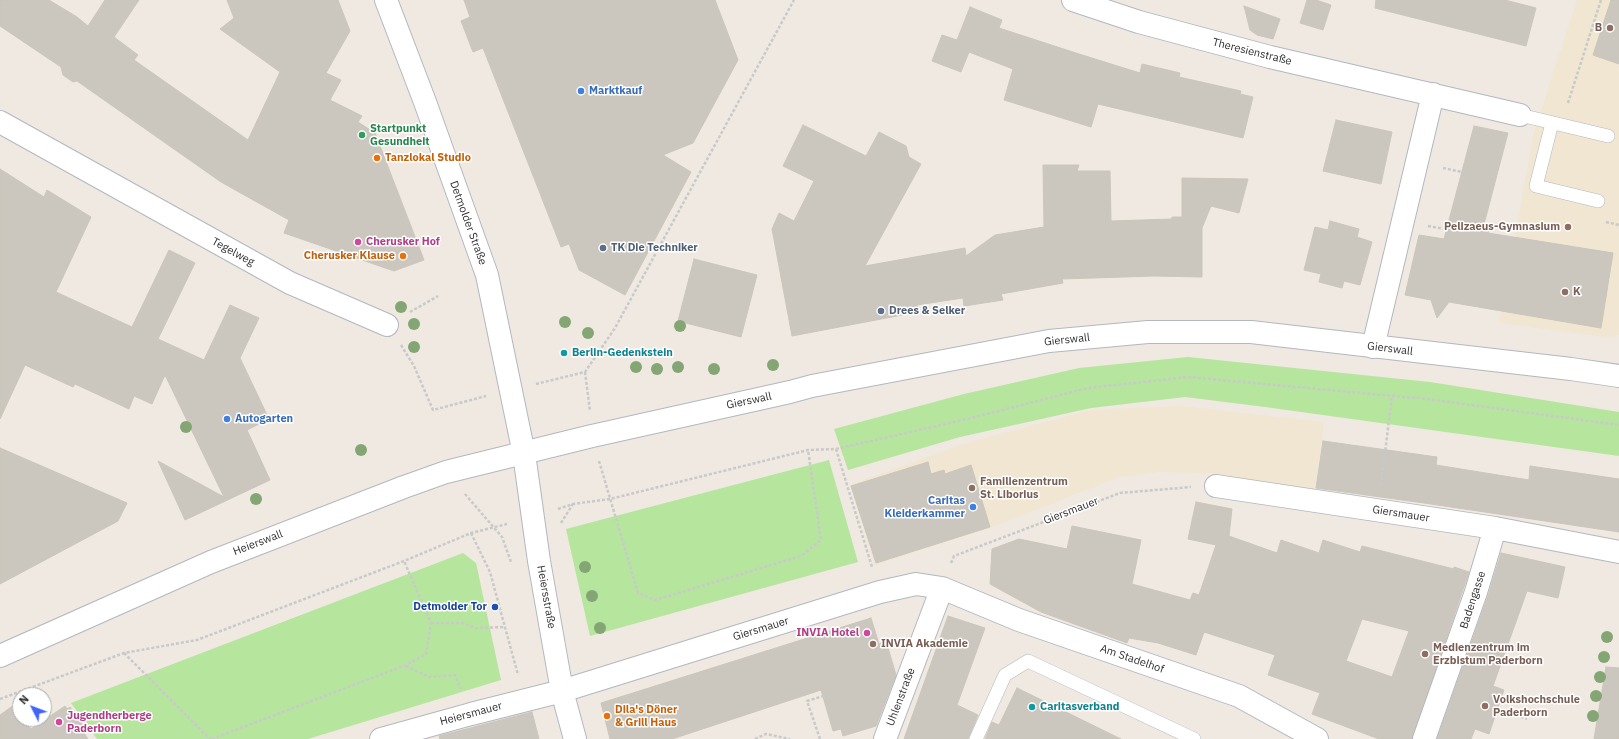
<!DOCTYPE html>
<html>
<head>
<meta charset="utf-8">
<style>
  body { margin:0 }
  #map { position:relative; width:1619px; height:739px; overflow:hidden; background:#efe9e1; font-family:"IBM Plex Sans",sans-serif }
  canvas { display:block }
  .north { position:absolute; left:12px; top:687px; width:40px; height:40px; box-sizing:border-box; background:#fff; border:1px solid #ababab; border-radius:50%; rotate:312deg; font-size:11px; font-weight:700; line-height:16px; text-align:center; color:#2e2e2e }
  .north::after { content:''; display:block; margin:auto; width:14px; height:18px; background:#4264fb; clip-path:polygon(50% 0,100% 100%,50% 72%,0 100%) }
</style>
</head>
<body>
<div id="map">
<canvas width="1619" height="739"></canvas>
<div class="north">N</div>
</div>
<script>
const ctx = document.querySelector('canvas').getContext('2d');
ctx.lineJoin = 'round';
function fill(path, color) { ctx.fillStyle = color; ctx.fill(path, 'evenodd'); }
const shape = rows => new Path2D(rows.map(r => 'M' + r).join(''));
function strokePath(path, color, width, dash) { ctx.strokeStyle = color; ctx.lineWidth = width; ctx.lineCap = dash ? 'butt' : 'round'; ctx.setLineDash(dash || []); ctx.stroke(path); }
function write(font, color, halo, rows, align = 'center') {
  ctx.font = font + ' "IBM Plex Sans",sans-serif'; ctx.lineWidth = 3; ctx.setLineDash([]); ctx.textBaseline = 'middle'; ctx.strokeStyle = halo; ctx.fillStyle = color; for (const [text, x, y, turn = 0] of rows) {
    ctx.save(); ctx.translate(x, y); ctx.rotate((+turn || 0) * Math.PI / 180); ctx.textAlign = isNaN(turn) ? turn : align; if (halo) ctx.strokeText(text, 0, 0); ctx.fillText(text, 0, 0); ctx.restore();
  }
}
const education = shape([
  [1577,0,1619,0,1619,335,1606,337,1499,323,1534,132],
  [1182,406,1324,422,1315,491,1211,473,1159,472,1117,478,992,527,875,565,850,485,966,443,1091,410]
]);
const green = shape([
  [1188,357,1430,382,1619,412,1619,456,1265,407,1185,397,1091,408,960,437,848,470,834,429,964,394,1079,368],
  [829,460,858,562,590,636,566,529],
  [463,553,476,563,501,680,308,739,97,739,71,703]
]);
const building = shape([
  [0,0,49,0,77,17,88,26,105,0,139,0,114,37,138,55,134,60,248,140,280,72,220,29,234,18,227,0,338,0,350,31,326,73,341,80,330,100,362,116,358,122,375,133,424,260,394,271,284,233,289,220,221,182,77,81,73,82,63,75,61,67,0,26,0,0],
  [464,0,715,0,738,60,693,143,663,155,691,172,625,295,579,270,569,244,561,247,483,48,473,52,461,21,470,17,464,0],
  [1307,0,1316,0,1331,5,1323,30,1300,23,1307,0],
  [1376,0,1505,0,1536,8,1526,46,1375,8,1376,0],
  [1611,0,1619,0,1619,64,1593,55,1611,0],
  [1244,6,1280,19,1273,39,1257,35,1250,30,1244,6],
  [970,7,1002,20,999,28,1079,54,1140,73,1142,64,1180,73,1179,77,1241,91,1240,94,1253,97,1243,138,1098,104,1091,127,1004,100,1013,69,969,52,961,72,932,61,942,35,957,40,970,7],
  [1336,120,1392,132,1381,184,1323,171,1336,120],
  [803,125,866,156,879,132,906,146,909,157,921,164,865,266,965,248,966,256,995,235,1044,227,1043,165,1079,165,1077,171,1110,171,1111,221,1172,219,1172,217,1182,217,1182,178,1248,179,1239,213,1211,206,1202,228,1202,277,1154,276,1062,279,1063,283,1001,294,1003,300,964,306,963,298,917,305,918,312,792,336,772,229,779,213,794,221,814,181,783,166,803,125],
  [1474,126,1508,133,1483,228,1489,229,1488,233,1613,253,1601,328,1449,302,1437,318,1431,300,1405,295,1419,235,1444,239,1474,126],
  [0,169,44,197,47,190,91,217,56,292,132,327,169,250,195,263,158,339,204,360,230,305,259,318,240,358,269,419,247,430,270,480,185,520,158,461,224,497,165,375,152,404,134,396,129,409,75,384,73,387,25,365,0,419,0,169],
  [1330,221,1359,229,1357,237,1372,242,1360,285,1344,281,1342,288,1319,282,1321,274,1304,270,1315,227,1328,230,1330,221],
  [694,259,757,275,741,337,678,321,694,259],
  [1323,441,1437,457,1436,465,1529,480,1530,466,1619,479,1619,532,1431,504,1316,488,1323,441],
  [0,448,127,503,118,521,0,584,0,448],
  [928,462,931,474,944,470,945,474,971,465,990,527,876,563,851,486,928,462],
  [1196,502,1232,509,1229,536,1277,553,1281,540,1319,553,1323,540,1360,552,1362,546,1454,569,1454,567,1469,572,1412,739,1379,739,1312,714,1320,693,1268,675,1275,655,1204,632,1196,655,1158,643,1129,638,1127,643,1041,612,990,584,992,549,1019,539,1067,549,1072,526,1141,540,1132,584,1190,600,1193,593,1199,595,1216,545,1188,539,1196,502],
  [1362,619,1409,631,1392,677,1346,661,1362,619],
  [1501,553,1565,567,1558,598,1527,591,1493,686,1504,690,1489,734,1475,729,1471,739,1437,739,1488,596,1501,553],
  [948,616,985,628,957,705,978,715,968,739,904,739,948,616],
  [871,618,879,644,886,641,896,675,876,726,843,736,841,729,833,731,821,690,672,739,610,739,601,703,871,618],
  [1606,667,1619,668,1619,739,1594,739,1606,667],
  [1017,688,1121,739,985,739,992,722,999,725,1017,688],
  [14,705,20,713,20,719,24,719,31,729,65,706,67,709,70,707,85,728,82,730,88,739,0,739,0,715,14,705],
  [532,712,539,739,440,739,439,736,532,712]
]);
const path = shape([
  [1568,103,1601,0],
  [1443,168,1462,172],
  [1606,222,1619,225],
  [1428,226,1461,232],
  [410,312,438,296],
  [401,345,414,366,433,410,486,396],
  [585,372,590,411],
  [536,384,585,372,615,328,794,0],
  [836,449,872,567],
  [599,461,638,593,655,600,801,556,821,540,808,450],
  [1381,485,1392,396],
  [465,494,502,537,511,562],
  [558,509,573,504,610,499,808,450,836,449,967,419,1088,388,1188,377,1427,399,1619,425],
  [561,523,573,504],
  [471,533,490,572,518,675],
  [951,563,954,556,1120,493,1191,487],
  [431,623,462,623,476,628,505,627],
  [124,653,210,739],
  [406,666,429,677,455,675,461,689],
  [0,699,124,653,197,640,404,561,471,533,507,524],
  [1497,709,1527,719],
  [212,739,406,665,426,654,431,623,404,561],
  [755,739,766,734,790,739],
  [820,739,807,701,827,695]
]);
const service = shape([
  [1520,115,1608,136],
  [1552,123,1536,186,1598,201],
  [976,739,1005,675,1028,661,1194,739]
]);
const minor = shape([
  [1073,0,1139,22,1270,57,1520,115],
  [0,122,290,283,387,325],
  [1373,347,1433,94],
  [524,454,539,561,562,691,575,739],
  [1216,486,1495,528,1619,552],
  [381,739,471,714,562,691,880,592,916,584,942,588,1019,620,1239,696,1317,739],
  [885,739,942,588],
  [1424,739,1476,592,1495,528]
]);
const secondary = shape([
  [386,0,425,102,487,275,524,454],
  [0,656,211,562,404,487,446,472,592,436,790,392,812,386,1049,341,1148,332,1251,332,1571,369,1619,376]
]);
const trees = [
  [401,307],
  [565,322],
  [414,324],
  [680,326],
  [588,333],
  [414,347],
  [773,365],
  [636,367],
  [678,367],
  [657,369],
  [714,369],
  [186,427],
  [361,450],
  [256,499],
  [585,567],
  [592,596],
  [600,628],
  [1607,637],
  [1604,657],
  [1600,677],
  [1596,696],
  [1593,716]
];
const markers = [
  [1610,28,4,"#8d6e63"],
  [581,91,4,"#3f7fe0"],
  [362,135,4,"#2e9e5b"],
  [377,158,4,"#e8710a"],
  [1568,227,4,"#8d6e63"],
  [358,242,4,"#d1479c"],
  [603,248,4,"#5c6f8a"],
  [403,256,4,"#e8710a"],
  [1565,292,4,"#8d6e63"],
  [881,311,4,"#5c6f8a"],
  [564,353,4,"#0f9aa8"],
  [227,419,4,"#3f7fe0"],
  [972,488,4,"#8d6e63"],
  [973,507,4,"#3f7fe0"],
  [495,607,4,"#1a4fb4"],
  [867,633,4,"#d1479c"],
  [873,644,4,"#8d6e63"],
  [1425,654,4,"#8d6e63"],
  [1485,706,4,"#8d6e63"],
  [1032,707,4,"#0f9aa8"],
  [607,716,4,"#e8710a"],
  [59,722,4,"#d1479c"]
];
const educationNames = [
  ["B",1602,28,"right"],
  ["Pelizaeus-Gymnasium",1560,227,"right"],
  ["K",1573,292],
  ["Familienzentrum",980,482],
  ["St. Liborius",980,495],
  ["INVIA Akademie",881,644],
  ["Medienzentrum im",1433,648],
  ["Erzbistum Paderborn",1433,661],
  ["Volkshochschule",1493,700],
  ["Paderborn",1493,713]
];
const streetNames = [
  ["Theresienstraße",1252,52,14],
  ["Detmolder Straße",468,223,70],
  ["Tegelweg",233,252,29],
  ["Gierswall",1067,340,-6],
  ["Gierswall",1390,349,7],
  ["Gierswall",749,401,-12],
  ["Giersmauer",1071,511,-21],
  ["Giersmauer",1401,514,9],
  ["Heierswall",258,543,-21],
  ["Heiersstraße",546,597,80],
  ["Badengasse",1473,600,-72],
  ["Giersmauer",761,629,-17],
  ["Am Stadelhof",1132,659,19],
  ["Uhlenstraße",901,697,-69],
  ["Heiersmauer",471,714,-15]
];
const shopNames = [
  ["Marktkauf",589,91],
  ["Autogarten",235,419],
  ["Caritas",965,501,"right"],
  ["Kleiderkammer",965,514,"right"]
];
const leisureNames = [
  ["Startpunkt",370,129],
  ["Gesundheit",370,142]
];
const foodNames = [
  ["Tanzlokal Studio",385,158],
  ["Cherusker Klause",395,256,"right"],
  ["Dila's Döner",615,710],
  ["& Grill Haus",615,723]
];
const hotelNames = [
  ["Cherusker Hof",366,242],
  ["INVIA Hotel",859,633,"right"],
  ["Jugendherberge",67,716],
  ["Paderborn",67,729]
];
const serviceNames = [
  ["TK Die Techniker",611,248],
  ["Drees & Selker",889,311]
];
const cultureNames = [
  ["Berlin-Gedenkstein",572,353],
  ["Caritasverband",1040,707]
];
const transitNames = [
  ["Detmolder Tor",487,607]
];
fill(education, '#f0e6d1');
fill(green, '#b6e59e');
fill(building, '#cbc7bf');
strokePath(building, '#cbc5ba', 1);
strokePath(service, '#b4b7c1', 14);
strokePath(minor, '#b4b7c1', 24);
strokePath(secondary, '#b4b7c1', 24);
strokePath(path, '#c9c9c9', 2.5, [3, 2]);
strokePath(service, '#fff', 13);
strokePath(minor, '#fff', 22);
strokePath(secondary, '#fff', 22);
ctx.fillStyle = '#84a574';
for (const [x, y] of trees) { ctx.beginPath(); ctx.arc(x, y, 6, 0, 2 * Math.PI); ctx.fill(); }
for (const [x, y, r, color] of markers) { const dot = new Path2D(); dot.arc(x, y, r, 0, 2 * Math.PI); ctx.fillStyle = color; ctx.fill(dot); strokePath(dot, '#fff', 1.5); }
write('bold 11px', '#785e54', '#fff', educationNames, 'left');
write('11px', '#2e2e2e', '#fff', streetNames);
write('bold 11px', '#366cbe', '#fff', shopNames, 'left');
write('bold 11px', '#27864d', '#fff', leisureNames, 'left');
write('bold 11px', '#c56008', '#fff', foodNames, 'left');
write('bold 11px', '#b23c85', '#fff', hotelNames, 'left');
write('bold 11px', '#4e5e75', '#fff', serviceNames, 'left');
write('bold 11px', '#0d838f', '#fff', cultureNames, 'left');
write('bold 11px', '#164399', '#fff', transitNames, 'right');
</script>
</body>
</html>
